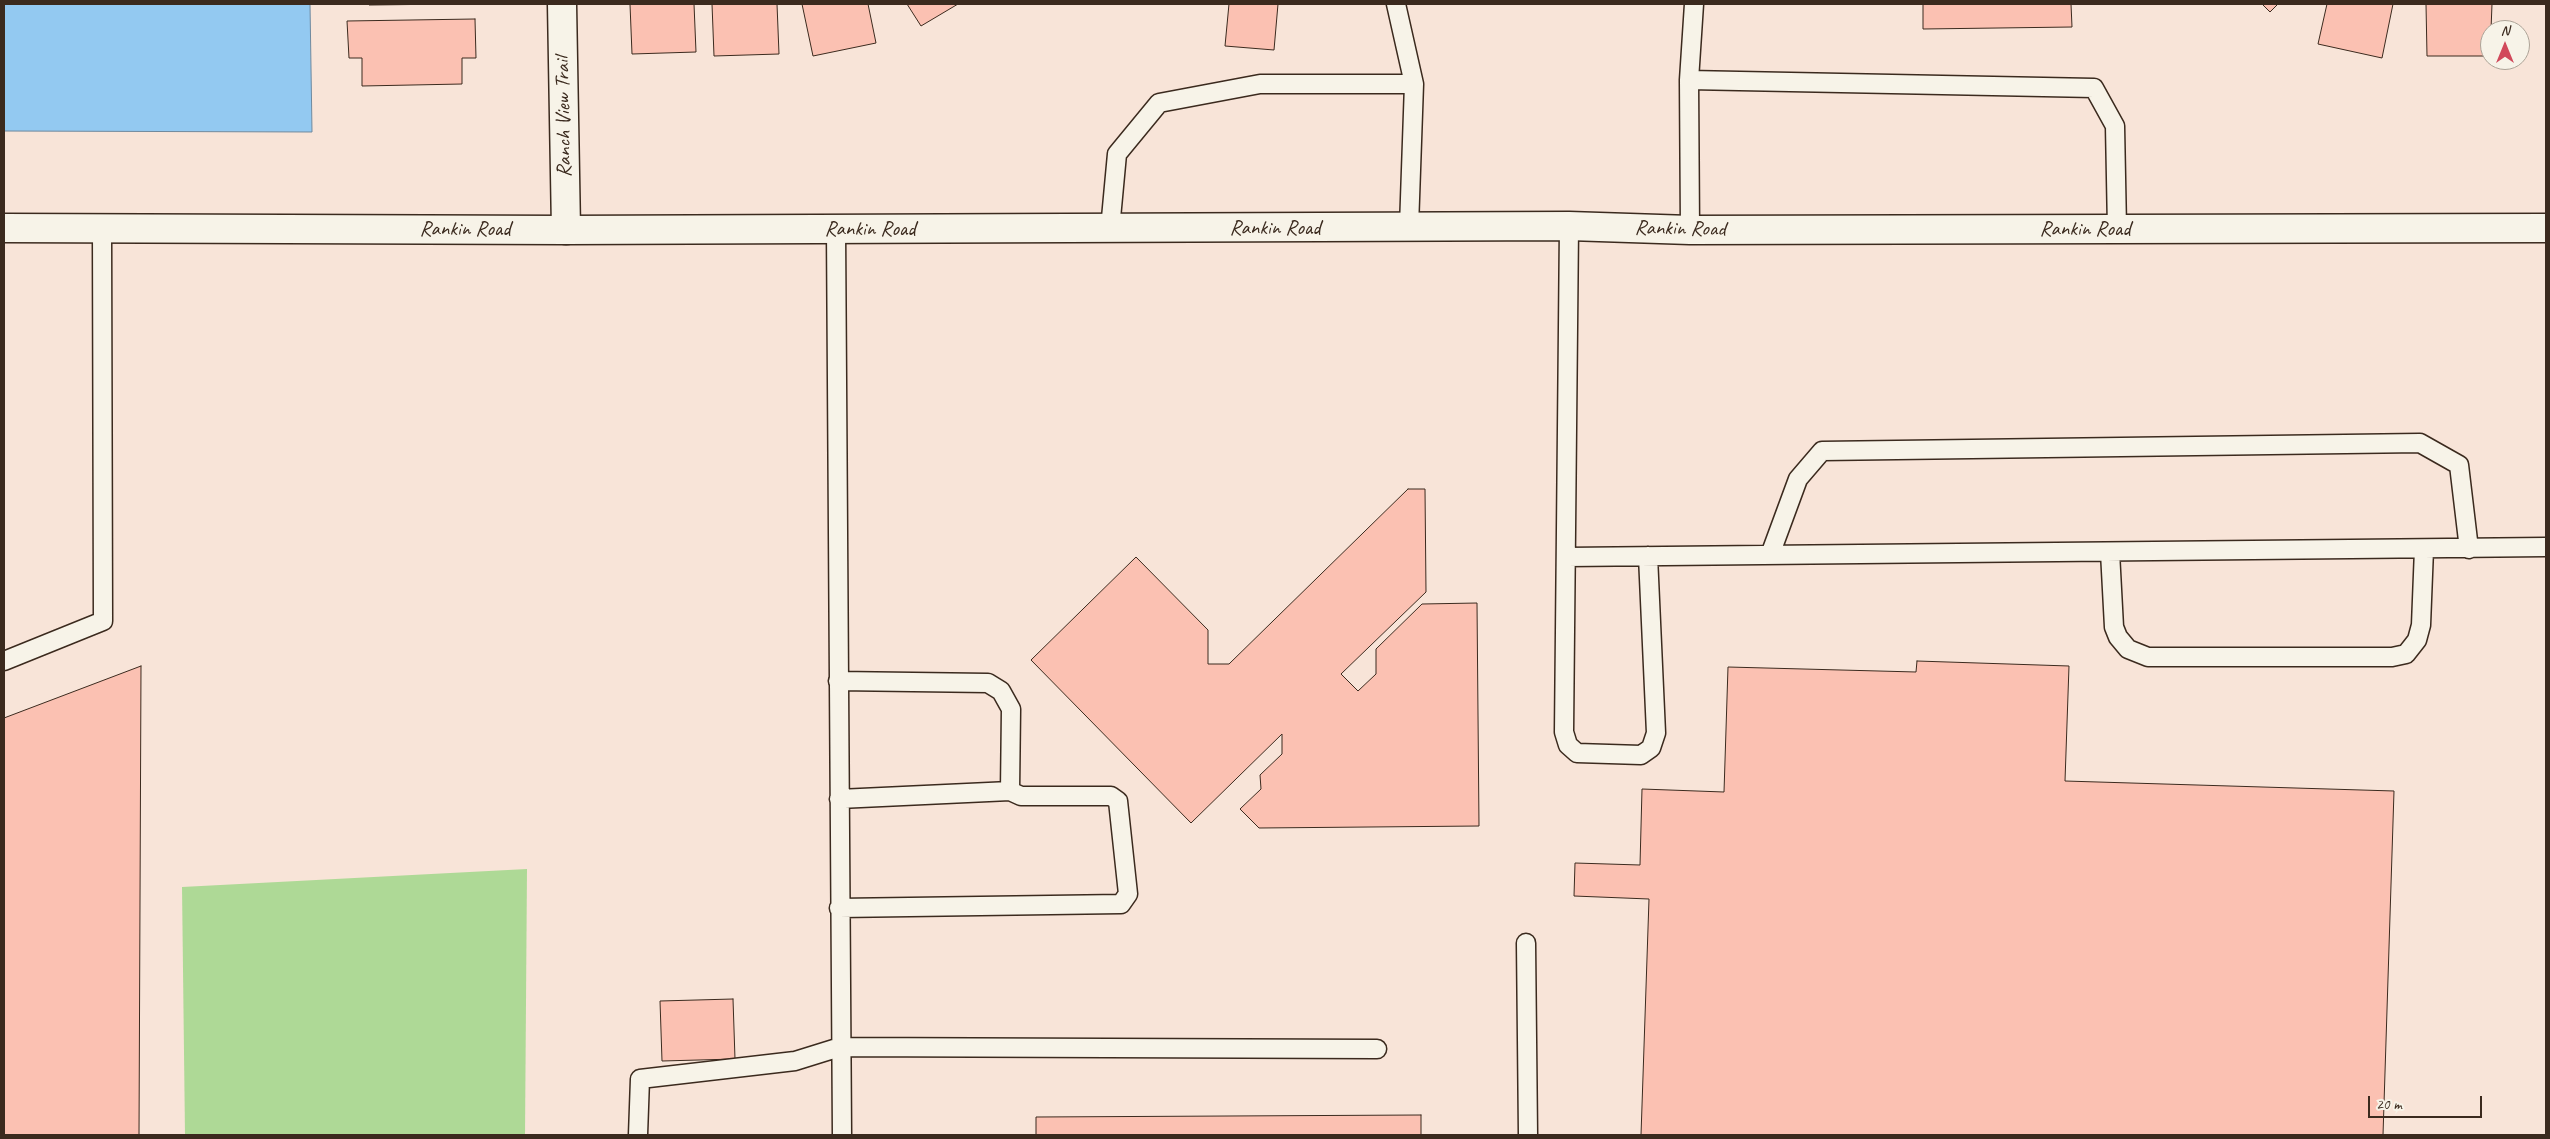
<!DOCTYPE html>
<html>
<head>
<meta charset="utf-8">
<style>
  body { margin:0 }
  #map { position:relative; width:2550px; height:1139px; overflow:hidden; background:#f8e4d8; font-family:Caveat,sans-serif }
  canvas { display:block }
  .frame { position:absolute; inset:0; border:5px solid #3b2a1e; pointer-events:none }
  .north { position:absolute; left:2480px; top:20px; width:50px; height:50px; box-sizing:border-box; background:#f7f3e8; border:1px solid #aca397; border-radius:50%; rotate:0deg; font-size:14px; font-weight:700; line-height:20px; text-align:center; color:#3b2a1e }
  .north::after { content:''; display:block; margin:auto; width:18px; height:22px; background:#d1495b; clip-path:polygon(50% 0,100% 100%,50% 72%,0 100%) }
  .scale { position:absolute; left:2368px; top:1096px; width:114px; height:22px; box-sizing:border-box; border:2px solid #3b2a1e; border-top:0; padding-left:6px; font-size:15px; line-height:18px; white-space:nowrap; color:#3b2a1e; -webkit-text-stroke:4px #f7f3e8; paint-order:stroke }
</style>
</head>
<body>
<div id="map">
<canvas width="2550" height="1139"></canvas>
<div class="frame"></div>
<div class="north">N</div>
<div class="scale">20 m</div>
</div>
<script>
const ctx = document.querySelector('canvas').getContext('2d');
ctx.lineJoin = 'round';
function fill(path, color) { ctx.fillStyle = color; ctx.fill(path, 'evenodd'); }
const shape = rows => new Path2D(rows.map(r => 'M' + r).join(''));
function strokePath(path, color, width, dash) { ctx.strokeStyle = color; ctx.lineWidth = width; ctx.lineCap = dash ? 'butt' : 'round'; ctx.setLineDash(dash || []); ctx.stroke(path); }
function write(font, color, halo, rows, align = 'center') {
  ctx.font = font + ' Caveat,sans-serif'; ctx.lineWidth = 5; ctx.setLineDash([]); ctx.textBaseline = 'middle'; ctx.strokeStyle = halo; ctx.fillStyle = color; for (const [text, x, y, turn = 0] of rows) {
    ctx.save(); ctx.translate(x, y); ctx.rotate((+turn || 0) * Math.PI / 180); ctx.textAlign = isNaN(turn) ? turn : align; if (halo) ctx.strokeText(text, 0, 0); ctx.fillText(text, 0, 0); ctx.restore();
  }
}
const green = shape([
  [527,869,525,1135,185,1135,182,887]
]);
const water = shape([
  [4,4,310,4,312,132,4,131,4,4]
]);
const building = shape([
  [369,4,453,4,369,5,369,4],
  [630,4,694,4,696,52,632,54,630,4],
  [712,4,777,4,779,54,714,56,712,4],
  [802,4,868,4,876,43,813,56,802,4],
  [907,4,958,4,921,26,907,4],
  [1229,4,1278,4,1274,50,1225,46,1229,4],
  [1923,4,2071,4,2072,27,1923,29,1923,4],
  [2262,4,2278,4,2270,12,2262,4],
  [2327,4,2393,4,2382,58,2318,44,2327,4],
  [2426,4,2492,4,2490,56,2427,56,2426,4],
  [475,19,476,58,462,58,462,84,362,86,362,58,349,58,347,21,475,19],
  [1408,489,1425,489,1426,592,1341,674,1358,691,1376,674,1376,649,1422,604,1477,603,1479,826,1259,828,1240,809,1261,789,1260,775,1282,754,1282,734,1191,823,1031,660,1136,557,1208,630,1208,664,1229,664,1408,489],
  [1917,661,2069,666,2065,781,2394,791,2383,1135,1641,1135,1649,899,1574,896,1575,863,1640,865,1642,789,1724,792,1728,667,1916,672,1917,661],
  [141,666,139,1135,4,1135,4,718,141,666],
  [733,999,735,1059,662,1061,660,1001,733,999],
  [1421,1115,1421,1135,1036,1135,1036,1117,1421,1115]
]);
const service = shape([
  [1396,4,1414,84,1409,227],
  [1689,80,2094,88,2115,126,2117,229],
  [1569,226,1564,732,1568,745,1577,753,1641,755,1651,748,1656,733,1648,556],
  [1110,229,1117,154,1159,103,1260,84,1414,84],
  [836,230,842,1135],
  [1690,230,1689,80,1694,4],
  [2110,552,2114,627,2118,637,2128,649,2148,657,2392,657,2406,654,2417,640,2421,625,2424,549],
  [1770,555,1798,479,1822,451,2420,443,2459,465,2469,549],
  [1567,557,2546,547],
  [4,661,103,621,102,228],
  [838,681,988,683,1001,691,1011,709,1010,791,1021,796,1111,796,1118,801,1128,894,1121,904,839,908],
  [839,799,1010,791],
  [1526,943,1528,1135],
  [638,1135,640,1079,795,1061,840,1047,1377,1049]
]);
const minor = shape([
  [562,4,566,230]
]);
const secondary = shape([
  [4,228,566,230,1569,226,1690,230,2546,228]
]);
const streetNames = [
  ["Ranch View Trail",564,117,-91],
  ["Rankin Road",1275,228],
  ["Rankin Road",465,229],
  ["Rankin Road",870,229],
  ["Rankin Road",1680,229,1],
  ["Rankin Road",2085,229]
];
fill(green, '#aed996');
fill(water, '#93c9f1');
strokePath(water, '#70899d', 1);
fill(building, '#fbc1b2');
strokePath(building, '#3b2a1e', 1);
strokePath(service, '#3b2a1e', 21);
strokePath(minor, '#3b2a1e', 31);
strokePath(secondary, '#3b2a1e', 31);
strokePath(service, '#f7f3e8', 18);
strokePath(minor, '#f7f3e8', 28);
strokePath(secondary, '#f7f3e8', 28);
write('21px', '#3b2a1e', '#f7f3e8', streetNames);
</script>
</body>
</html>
